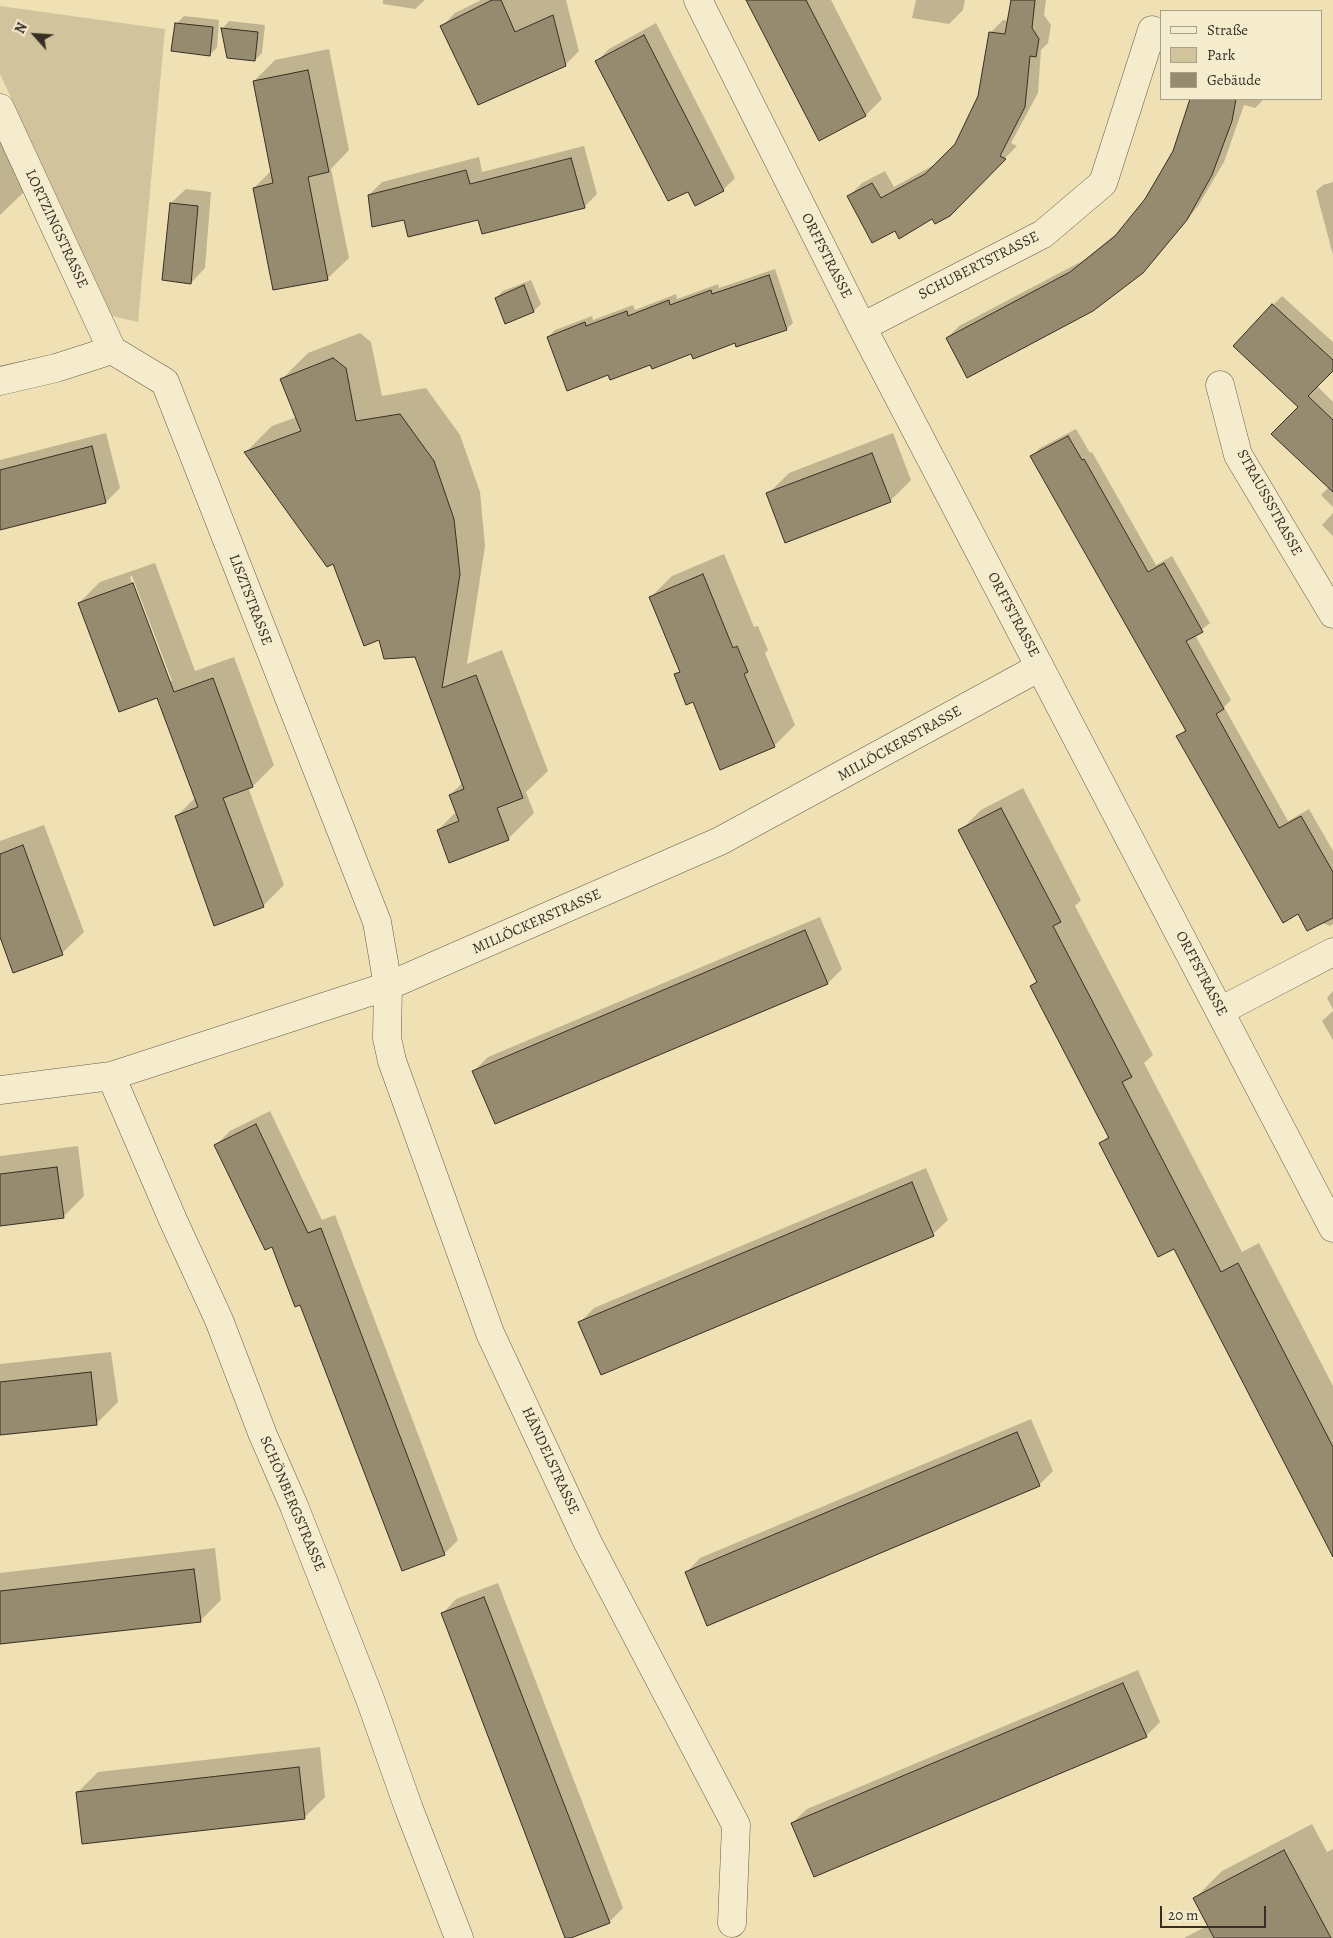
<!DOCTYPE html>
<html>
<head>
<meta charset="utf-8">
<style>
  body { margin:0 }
  #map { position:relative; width:1333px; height:1938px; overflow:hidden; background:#f0e1b4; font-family:Alegreya,serif }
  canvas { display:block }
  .legend { position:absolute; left:1160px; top:10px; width:162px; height:90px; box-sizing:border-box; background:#f5ecce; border:1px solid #a9a08a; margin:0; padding:6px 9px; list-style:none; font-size:15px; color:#372e25 }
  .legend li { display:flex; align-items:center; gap:10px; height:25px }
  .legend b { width:25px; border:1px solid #a9a08a }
  .north { position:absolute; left:10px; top:10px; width:50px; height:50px; -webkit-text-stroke:4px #f5ecce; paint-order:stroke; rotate:296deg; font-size:14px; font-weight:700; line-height:20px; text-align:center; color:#372e25 }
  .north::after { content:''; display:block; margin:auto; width:18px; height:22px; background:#372e25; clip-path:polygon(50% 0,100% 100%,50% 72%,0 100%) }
  .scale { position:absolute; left:1160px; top:1906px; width:106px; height:22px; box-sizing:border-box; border:2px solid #372e25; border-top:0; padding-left:6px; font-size:15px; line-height:18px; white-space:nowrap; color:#372e25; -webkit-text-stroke:4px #f5ecce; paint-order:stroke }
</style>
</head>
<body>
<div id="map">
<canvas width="1333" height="1938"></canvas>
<ul class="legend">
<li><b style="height:6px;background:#f5ecce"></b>Straße</li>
<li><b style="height:14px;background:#d1c39c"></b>Park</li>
<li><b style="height:14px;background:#978b6f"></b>Gebäude</li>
</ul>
<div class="north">N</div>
<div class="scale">20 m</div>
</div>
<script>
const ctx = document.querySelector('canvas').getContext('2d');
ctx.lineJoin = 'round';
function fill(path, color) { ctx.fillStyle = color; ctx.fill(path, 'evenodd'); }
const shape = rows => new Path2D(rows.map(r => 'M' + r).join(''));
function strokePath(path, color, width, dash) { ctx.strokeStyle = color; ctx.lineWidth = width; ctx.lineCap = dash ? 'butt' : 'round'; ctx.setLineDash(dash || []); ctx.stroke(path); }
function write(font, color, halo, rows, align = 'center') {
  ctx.font = font + ' Alegreya,serif'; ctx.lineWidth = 4; ctx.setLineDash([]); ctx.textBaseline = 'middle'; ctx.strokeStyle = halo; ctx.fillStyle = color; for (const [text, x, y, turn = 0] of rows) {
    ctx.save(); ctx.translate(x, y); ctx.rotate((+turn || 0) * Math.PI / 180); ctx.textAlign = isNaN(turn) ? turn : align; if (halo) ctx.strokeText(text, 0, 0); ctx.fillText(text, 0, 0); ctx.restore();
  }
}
const green = shape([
  [0,6,165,29,138,322,112,316,0,74]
]);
const shadow = shape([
  [383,0,425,0,415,9,383,4],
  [481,0,566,0,579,51,565,65,441,27,455,13],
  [747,0,831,0,882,99,866,115,819,139],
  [916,0,965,0,963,10,949,24,912,18],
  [1012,0,1046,0,1044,15,1051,25,1048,43,1041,50,1038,93,1011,143,1017,146,949,215,932,217,895,229,849,196,862,183,885,171,894,187,939,162,956,145,980,97,990,33,1003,20,1009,21],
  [184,16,219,20,217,48,210,54,177,23],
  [229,21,265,25,262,53,255,60,228,57,223,28],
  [656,23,735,178,723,190,688,190,597,61,609,49],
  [329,49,349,150,331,169,349,258,327,279,254,188,272,170,254,81,275,60],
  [1190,99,1264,99,1255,108,1244,105,1224,162,1198,206,1155,259,1142,272,947,338,959,326,1084,260,1122,229,1146,200,1174,152],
  [0,139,24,192,0,215],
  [584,146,597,194,584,207,479,218,405,219,369,195,382,182,479,157,482,172],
  [1333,182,1333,255,1316,191,1323,185],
  [186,189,211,192,205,268,191,283,171,203],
  [775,269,793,323,786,329,609,374,548,337,555,330,592,316,593,320,633,305,635,310,676,294,677,299,718,284,719,288],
  [531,280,541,304,534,311,505,322,496,298,503,291],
  [1282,296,1333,342,1333,370,1317,386,1333,402,1333,454,1300,407,1273,305],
  [360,333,371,342,382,396,426,388,460,435,480,492,485,546,467,664,502,650,548,771,526,792,534,813,508,839,438,830,456,812,450,795,463,782,416,656,380,638,334,563,246,452,272,426,297,417,282,379,308,353],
  [1076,429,1090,453,1092,452,1156,565,1172,556,1210,623,1195,635,1231,700,1224,707,1288,821,1309,809,1333,851,1333,924,1330,926,1298,913,1178,737,1186,729,1032,456,1040,448],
  [106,433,120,488,106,502,0,528,0,460],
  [893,433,911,480,890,501,768,494,789,473],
  [1333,483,1333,507,1321,495],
  [1333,513,1333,536,1322,525],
  [724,554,754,627,758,626,768,650,765,653,795,725,774,746,676,675,681,670,651,597,672,576],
  [155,563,195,671,234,657,274,765,253,786,248,787,284,885,263,906,176,817,196,797,158,697,79,603,100,582],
  [132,576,172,681,169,681,130,577],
  [1023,788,1081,900,1075,906,1153,1055,1144,1063,1242,1252,1259,1243,1333,1386,1333,1554,1175,1248,1100,1144,1109,1135,1031,986,1038,980,960,831,981,810],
  [44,825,84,932,62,953,14,971,0,933,0,841],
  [820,917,842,969,828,983,496,1123,474,1071,488,1057],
  [1333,991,1333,1009,1327,998],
  [1333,1011,1333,1040,1322,1021],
  [270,1111,322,1220,335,1215,458,1540,444,1554,301,1304,273,1245,216,1145,230,1131],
  [78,1146,84,1196,63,1217,0,1225,0,1156],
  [926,1168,948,1220,933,1234,602,1374,580,1322,594,1308],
  [111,1352,118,1402,97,1423,0,1434,0,1364],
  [1031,1419,1053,1471,1039,1485,686,1573,700,1558],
  [215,1548,221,1600,200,1621,0,1643,0,1573],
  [498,1583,623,1908,609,1922,568,1938,442,1614,456,1599],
  [1138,1670,1160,1722,1146,1736,792,1823,807,1809],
  [320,1747,325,1797,304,1818,77,1793,98,1772],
  [1312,1824,1327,1852,1333,1849,1333,1938,1184,1938,1209,1925,1195,1898,1222,1871]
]);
const building = shape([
  [492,0,501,0,515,32,553,15,566,66,478,105,440,26,492,0],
  [746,0,806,0,866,116,819,141,746,0],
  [1011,0,1035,0,1032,28,1039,39,1036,57,1030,56,1025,107,1000,156,1006,159,950,216,935,224,932,219,899,239,895,231,872,243,847,196,872,183,881,198,925,174,955,144,978,96,989,32,1005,34,1011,0],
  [175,23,213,27,210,56,171,51,175,23],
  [221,28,258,32,255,61,227,58,221,28],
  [644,35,724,191,695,206,688,192,668,201,595,61,644,35],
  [308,70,329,172,308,177,328,280,273,290,253,188,273,183,253,81,308,70],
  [1190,99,1236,99,1232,121,1212,175,1187,220,1143,273,1093,311,967,378,946,338,1070,272,1115,236,1145,199,1173,151,1190,99],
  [571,158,585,208,482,234,478,220,408,237,404,220,372,227,368,195,466,170,470,184,571,158],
  [170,203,198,206,191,284,162,280,170,203],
  [769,275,787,330,736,347,735,343,693,359,691,354,652,369,650,365,610,380,608,375,567,391,547,337,585,322,586,326,627,311,628,316,669,300,670,305,711,290,712,294,769,275],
  [524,285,534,312,505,324,495,298,524,285],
  [1272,304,1333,360,1333,371,1308,396,1333,420,1333,492,1271,434,1298,407,1233,346,1272,304],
  [333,358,346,368,356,421,400,414,434,461,454,519,460,574,442,688,476,675,523,798,497,808,509,840,449,863,437,830,459,821,449,795,464,789,415,657,384,659,379,640,364,646,333,564,327,567,244,452,301,431,280,379,333,358],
  [1068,436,1082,460,1084,459,1148,572,1164,563,1203,632,1186,641,1224,709,1216,714,1279,828,1301,816,1333,872,1333,918,1307,931,1298,914,1283,923,1176,736,1186,731,1030,456,1068,436],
  [92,446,106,503,0,530,0,470,92,446],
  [872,453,891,502,785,543,766,493,872,453],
  [703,574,733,648,737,646,748,672,744,674,775,747,720,770,693,702,686,705,674,674,680,672,649,597,703,574],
  [133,583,174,692,213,678,253,787,223,798,264,907,214,926,175,816,198,807,157,698,119,712,78,603,133,583],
  [1001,808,1061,922,1053,926,1132,1077,1122,1082,1221,1272,1238,1263,1333,1447,1333,1557,1174,1249,1158,1257,1099,1143,1109,1138,1030,986,1037,982,958,830,1001,808],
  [23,845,63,955,13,973,0,937,0,854,23,845],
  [805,930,828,984,495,1124,472,1071,805,930],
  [256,1124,308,1233,321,1228,445,1555,402,1571,300,1305,295,1307,272,1247,265,1250,214,1145,256,1124],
  [57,1167,64,1218,0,1226,0,1174,57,1167],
  [912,1182,934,1236,601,1375,578,1322,912,1182],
  [91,1372,97,1425,0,1435,0,1382,91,1372],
  [1017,1432,1040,1486,707,1626,685,1572,1017,1432],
  [194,1569,201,1622,0,1644,0,1591,194,1569],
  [484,1597,610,1923,571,1938,565,1938,441,1613,484,1597],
  [1123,1683,1147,1737,814,1877,791,1823,1123,1683],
  [299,1767,305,1819,82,1844,76,1792,299,1767],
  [1284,1850,1331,1938,1214,1938,1193,1898,1284,1850]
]);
const minor = shape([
  [698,0,862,327,1333,1228],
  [0,108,112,350],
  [862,327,1043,234,1103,183,1152,30],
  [0,381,56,368,112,350,165,382,377,922,388,986,387,1038,392,1061,490,1333,588,1543,736,1825,732,1923],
  [1220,385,1238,455,1333,614],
  [1220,1011,1333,952],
  [111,1076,173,1220,219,1320,263,1435,294,1506,370,1699,409,1809,459,1938],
  [0,1090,111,1076,388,986,720,841,1040,667]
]);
const streetNames = [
  ["LORTZINGSTRASSE",56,229,65],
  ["ORFFSTRASSE",826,256,63],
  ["SCHUBERTSTRASSE",979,266,-27],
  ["STRAUSSSTRASSE",1269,503,61],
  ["LISZTSTRASSE",250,600,69],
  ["ORFFSTRASSE",1013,615,62],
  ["MILLÖCKERSTRASSE",900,744,-29],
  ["MILLÖCKERSTRASSE",537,922,-24],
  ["ORFFSTRASSE",1201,974,62],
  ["HÄNDELSTRASSE",550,1461,65],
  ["SCHÖNBERGSTRASSE",292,1504,67]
];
fill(green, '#d1c39c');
fill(shadow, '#0003');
fill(building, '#978b6f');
strokePath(building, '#372e25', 1);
strokePath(minor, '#655b49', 29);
strokePath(minor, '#f5ecce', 28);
write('15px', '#372e25', '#f5ecce', streetNames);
</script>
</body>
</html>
